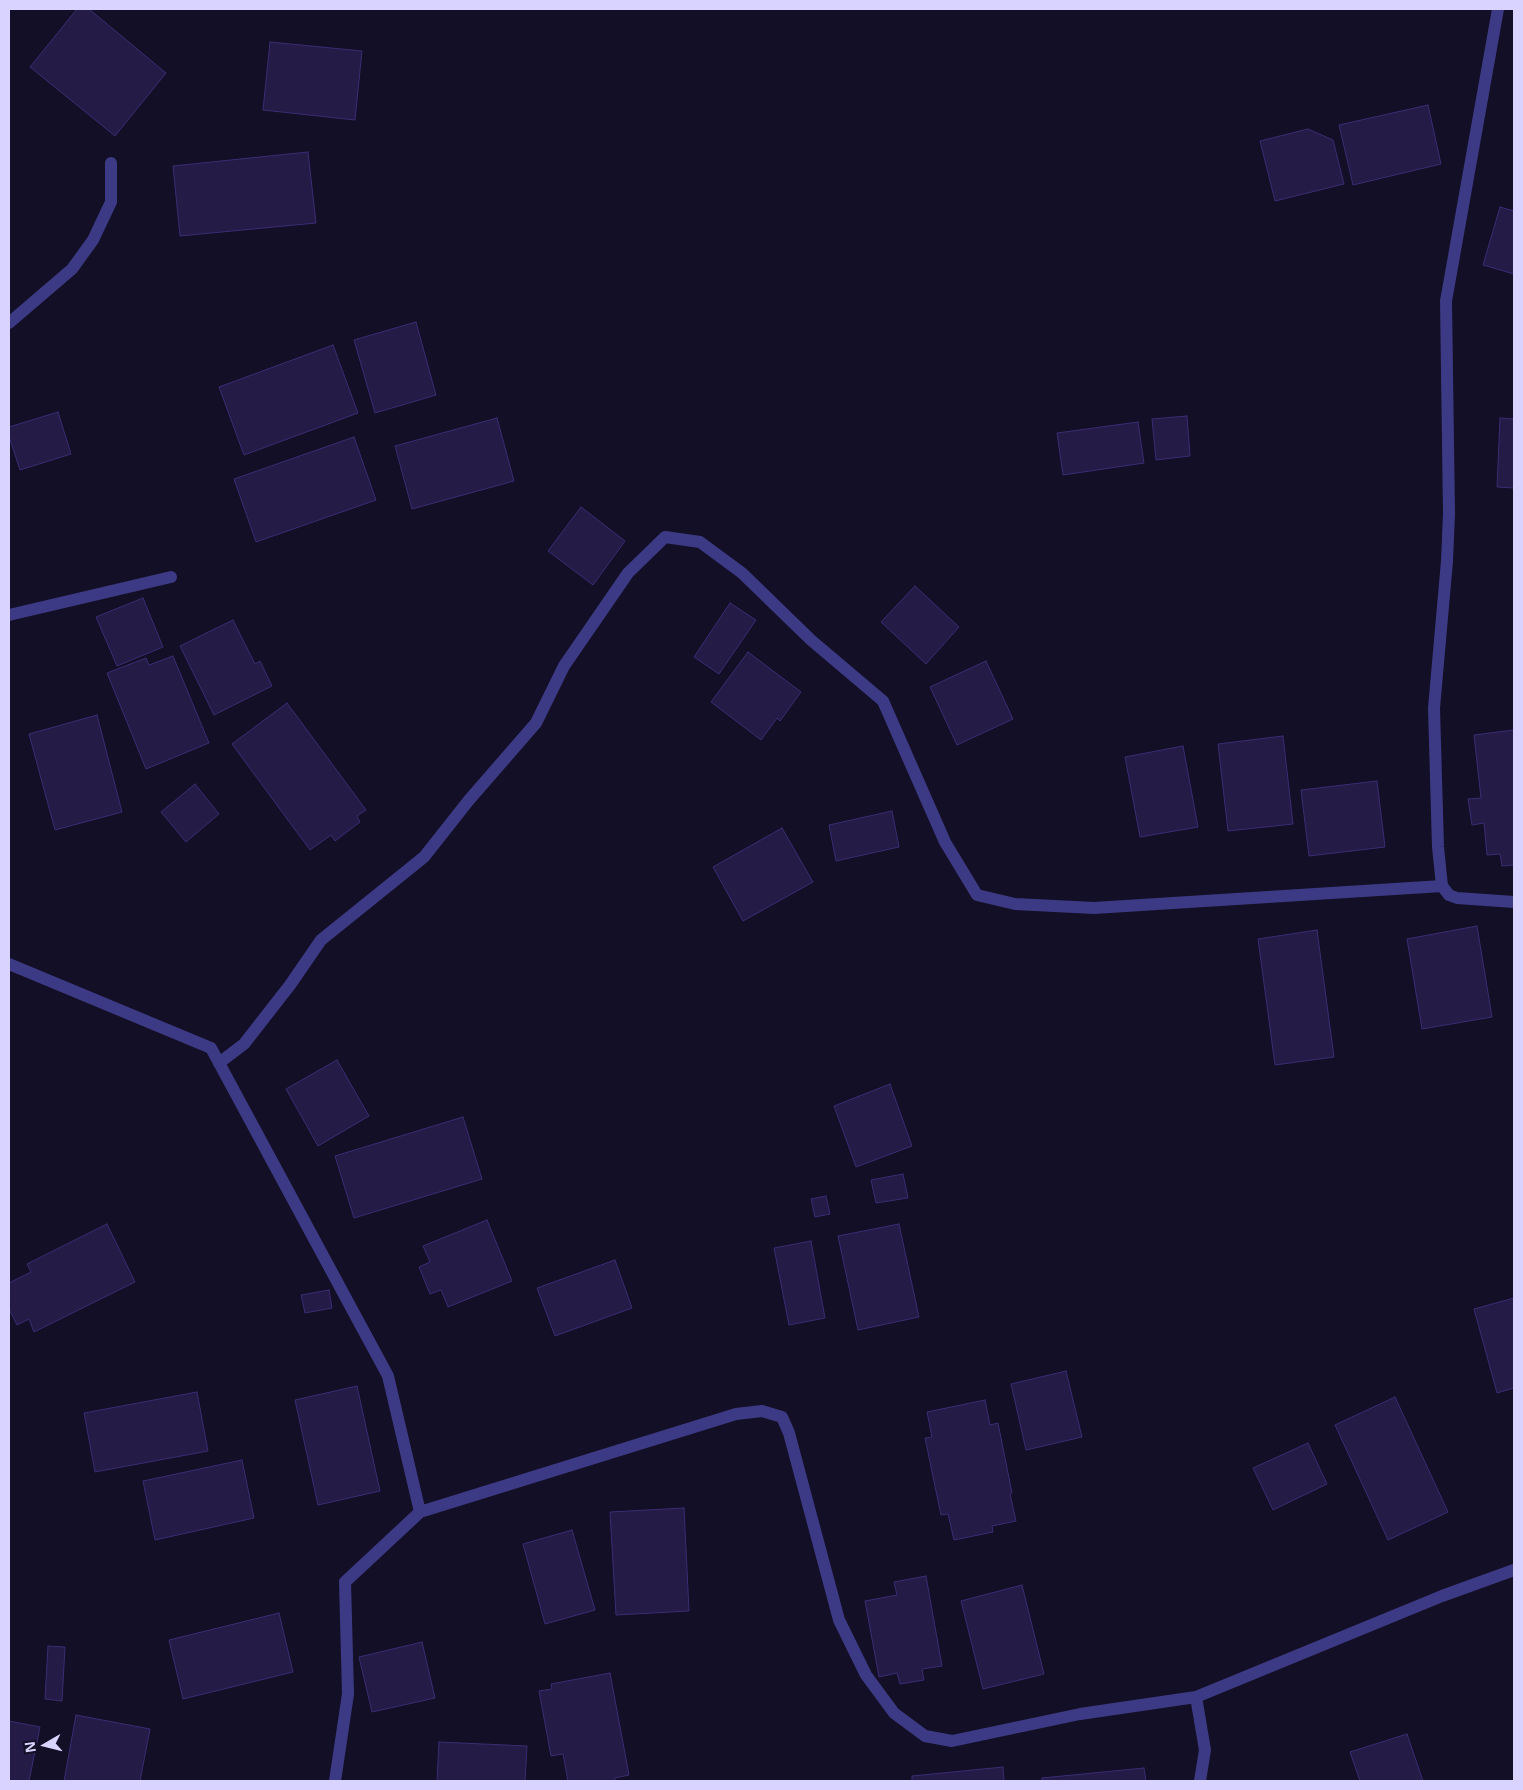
<!DOCTYPE html>
<html>
<head>
<meta charset="utf-8">
<style>
  body { margin:0 }
  #map { position:relative; width:1523px; height:1790px; overflow:hidden; background:#130f26; font-family:"Noto Sans",sans-serif }
  canvas { display:block }
  .frame { position:absolute; inset:0; border:10px solid #d9d4ff; pointer-events:none }
  .north { position:absolute; left:20px; top:1720px; width:50px; height:50px; -webkit-text-stroke:4px #130f26; paint-order:stroke; rotate:262deg; font-size:14px; font-weight:700; line-height:20px; text-align:center; color:#d9d4ff }
  .north::after { content:''; display:block; margin:auto; width:18px; height:22px; background:#d9d4ff; clip-path:polygon(50% 0,100% 100%,50% 72%,0 100%) }
</style>
</head>
<body>
<div id="map">
<canvas width="1523" height="1790"></canvas>
<div class="frame"></div>
<div class="north">N</div>
</div>
<script>
const ctx = document.querySelector('canvas').getContext('2d');
ctx.lineJoin = 'round';
function fill(path, color) { ctx.fillStyle = color; ctx.fill(path, 'evenodd'); }
const shape = rows => new Path2D(rows.map(r => 'M' + r).join(''));
function strokePath(path, color, width, dash) { ctx.strokeStyle = color; ctx.lineWidth = width; ctx.lineCap = dash ? 'butt' : 'round'; ctx.setLineDash(dash || []); ctx.stroke(path); }
const building = shape([
  [77,9,89,9,166,73,115,136,30,67,77,9],
  [270,42,362,51,355,120,263,110,270,42],
  [1428,105,1441,164,1353,185,1339,125,1428,105],
  [1308,129,1333,140,1344,184,1275,201,1260,141,1308,129],
  [308,152,316,223,180,236,173,166,308,152],
  [1500,207,1514,211,1514,274,1483,265,1500,207],
  [416,322,436,395,375,413,354,340,416,322],
  [333,345,358,413,244,455,219,387,333,345],
  [58,412,71,454,20,470,9,436,9,427,58,412],
  [1187,416,1190,456,1156,460,1152,419,1187,416],
  [497,418,514,481,412,509,395,446,497,418],
  [1500,418,1514,419,1514,488,1497,487,1500,418],
  [1138,422,1144,463,1063,475,1057,433,1138,422],
  [354,437,376,500,256,542,234,479,354,437],
  [581,507,625,541,593,585,548,551,581,507],
  [915,586,959,627,926,664,881,622,915,586],
  [143,598,163,647,117,666,96,617,143,598],
  [730,603,756,620,719,674,694,657,730,603],
  [233,620,255,664,260,661,272,686,214,715,180,646,233,620],
  [748,652,801,692,780,721,777,718,761,740,711,702,748,652],
  [173,656,209,743,146,769,107,673,146,658,149,665,173,656],
  [986,661,1013,719,957,745,930,687,986,661],
  [287,703,366,810,357,816,360,822,335,841,331,835,310,850,232,744,287,703],
  [97,715,122,812,55,830,29,734,97,715],
  [1514,730,1514,865,1502,866,1500,854,1487,855,1484,823,1472,825,1468,799,1481,798,1474,735,1514,730],
  [1283,736,1293,824,1228,831,1218,744,1283,736],
  [1183,746,1198,827,1140,837,1125,757,1183,746],
  [1377,781,1385,847,1309,856,1301,790,1377,781],
  [195,784,219,814,186,842,161,812,195,784],
  [892,811,899,847,836,861,829,825,892,811],
  [782,828,813,882,743,921,713,867,782,828],
  [1477,926,1492,1017,1422,1029,1407,939,1477,926],
  [1317,930,1334,1057,1275,1065,1258,939,1317,930],
  [337,1060,369,1116,318,1146,286,1089,337,1060],
  [890,1084,912,1146,856,1167,834,1106,890,1084],
  [463,1117,482,1179,354,1218,335,1156,463,1117],
  [903,1174,908,1198,876,1203,871,1180,903,1174],
  [826,1196,830,1214,815,1217,811,1199,826,1196],
  [487,1220,512,1281,448,1307,441,1290,430,1294,419,1267,430,1262,423,1246,487,1220],
  [107,1224,135,1282,34,1332,29,1319,17,1325,9,1309,9,1283,31,1272,27,1264,107,1224],
  [899,1224,919,1317,858,1330,838,1236,899,1224],
  [811,1241,825,1318,789,1325,774,1248,811,1241],
  [615,1260,632,1308,555,1336,537,1288,615,1260],
  [329,1290,332,1308,305,1313,301,1295,329,1290],
  [1514,1298,1514,1388,1497,1393,1474,1309,1514,1298],
  [1066,1371,1082,1437,1026,1450,1011,1384,1066,1371],
  [357,1386,380,1491,318,1505,295,1400,357,1386],
  [197,1392,208,1451,95,1472,84,1413,197,1392],
  [1395,1397,1448,1512,1388,1540,1335,1425,1395,1397],
  [985,1400,990,1425,998,1423,1012,1493,1010,1494,1016,1521,992,1526,993,1532,954,1540,948,1514,941,1515,925,1438,932,1437,927,1412,985,1400],
  [1308,1443,1327,1484,1273,1510,1253,1468,1308,1443],
  [242,1460,254,1518,155,1540,143,1481,242,1460],
  [684,1508,689,1611,616,1615,610,1512,684,1508],
  [572,1530,595,1610,545,1624,523,1544,572,1530],
  [926,1576,942,1666,922,1669,924,1680,900,1684,897,1673,879,1677,865,1601,897,1595,894,1582,926,1576],
  [1022,1585,1044,1674,983,1689,961,1601,1022,1585],
  [279,1613,293,1672,183,1699,169,1640,279,1613],
  [422,1642,435,1698,372,1712,359,1657,422,1642],
  [48,1646,65,1647,62,1701,45,1699,48,1646],
  [610,1673,629,1775,615,1778,615,1781,568,1781,563,1754,551,1756,539,1691,552,1689,551,1684,610,1673],
  [76,1715,150,1729,140,1781,64,1781,76,1715],
  [9,1721,40,1727,29,1781,9,1781,9,1721],
  [1407,1734,1423,1781,1360,1781,1350,1752,1407,1734],
  [439,1742,527,1746,525,1781,437,1781,439,1742],
  [1003,1767,1004,1781,912,1781,912,1776,1003,1767],
  [1144,1768,1146,1781,1042,1781,1042,1778,1144,1768]
]);
const street = shape([
  [1498,9,1446,301,1449,514,1447,561,1434,708,1438,847,1442,886,1449,895,1457,898,1514,902],
  [9,323,72,269,93,240,111,202,111,163],
  [9,615,171,577],
  [9,964,211,1048,388,1376,420,1512,345,1582,348,1694,335,1781],
  [219,1063,244,1044,290,985,321,940,424,857,469,800,536,723,564,666,628,573,665,537,700,542,742,573,811,640,883,701,945,842,977,895,1015,904,1094,908,1442,886],
  [420,1512,736,1414,762,1411,782,1417,789,1433,839,1620,866,1675,894,1713,925,1736,952,1741,1080,1714,1196,1697,1442,1596,1514,1570],
  [1196,1697,1205,1750,1200,1781]
]);
fill(building, '#241b47');
strokePath(building, '#3b2d73', 1);
strokePath(street, '#3d3a85', 12);
</script>
</body>
</html>
